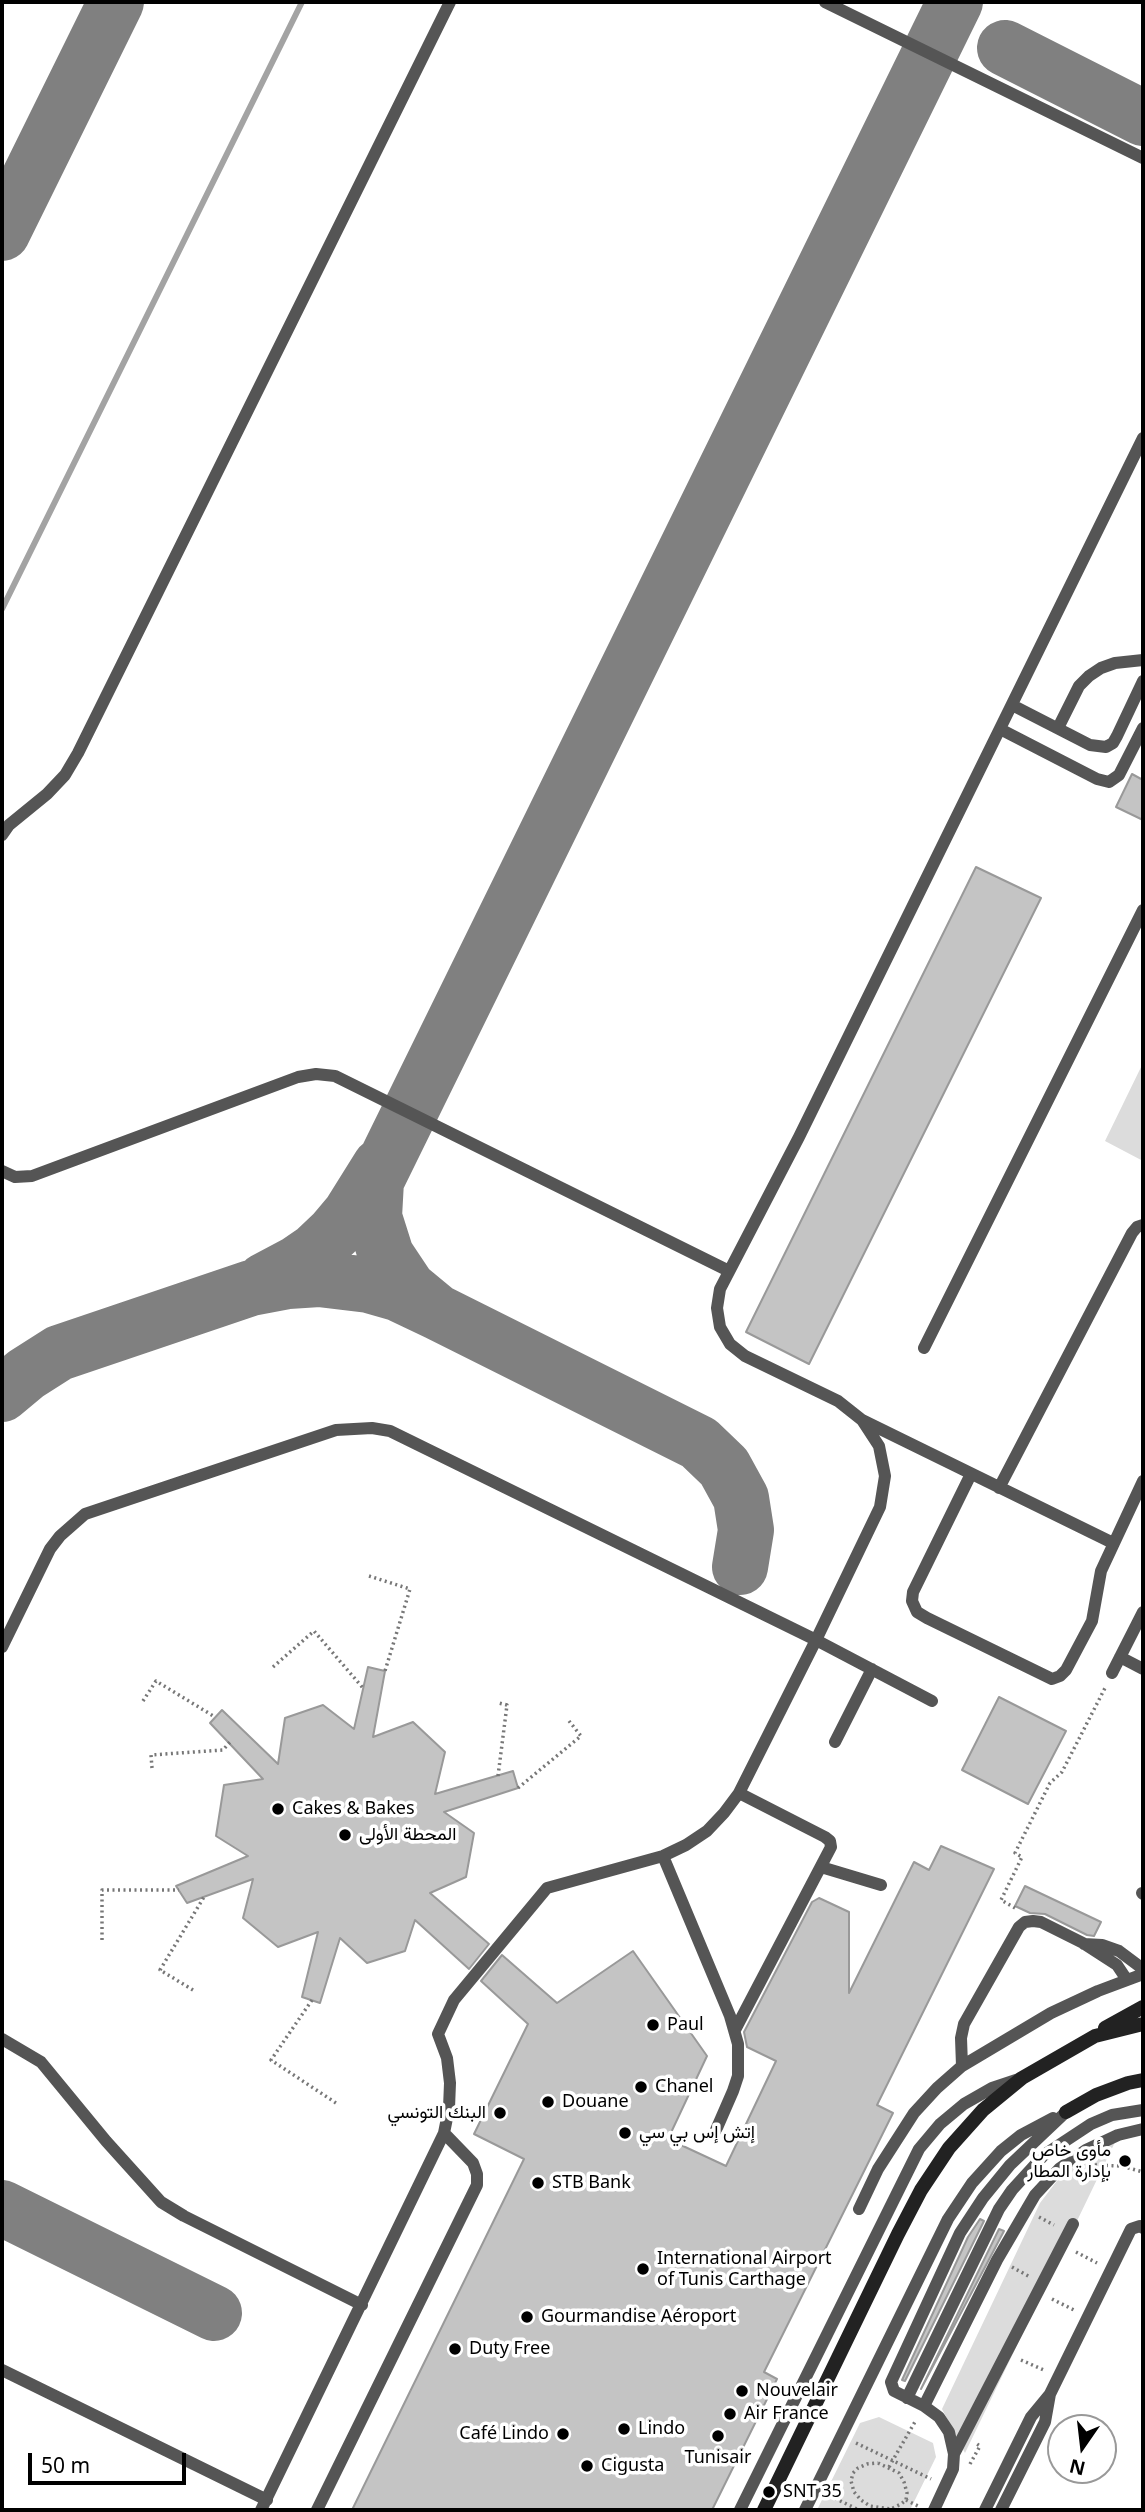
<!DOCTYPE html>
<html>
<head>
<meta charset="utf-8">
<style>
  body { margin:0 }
  #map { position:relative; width:1145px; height:2512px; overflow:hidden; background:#fff; font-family:"Noto Sans",sans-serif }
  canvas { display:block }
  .frame { position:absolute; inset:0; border:4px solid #000; pointer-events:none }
  .north { position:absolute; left:1047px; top:2414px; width:70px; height:70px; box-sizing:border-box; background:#fff; border:2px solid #999; border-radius:50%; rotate:194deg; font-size:19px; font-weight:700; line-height:28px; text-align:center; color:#000 }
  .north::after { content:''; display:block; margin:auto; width:24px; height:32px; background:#000; clip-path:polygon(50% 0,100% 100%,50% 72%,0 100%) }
  .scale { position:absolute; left:28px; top:2453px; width:158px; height:32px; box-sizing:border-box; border:4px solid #000; border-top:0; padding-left:9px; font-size:21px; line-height:24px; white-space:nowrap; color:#000; -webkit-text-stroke:5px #fff; paint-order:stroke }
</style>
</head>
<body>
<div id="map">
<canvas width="1145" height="2512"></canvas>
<div class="frame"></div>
<div class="north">N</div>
<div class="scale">50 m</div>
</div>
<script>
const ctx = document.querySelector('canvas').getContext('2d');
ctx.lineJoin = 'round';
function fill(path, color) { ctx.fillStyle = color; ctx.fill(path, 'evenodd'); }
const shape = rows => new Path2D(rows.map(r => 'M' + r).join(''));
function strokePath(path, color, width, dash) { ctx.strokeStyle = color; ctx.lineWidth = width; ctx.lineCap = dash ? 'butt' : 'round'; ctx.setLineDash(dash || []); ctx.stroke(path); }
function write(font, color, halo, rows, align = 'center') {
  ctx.font = font + ' "Noto Sans",Vazirmatn,sans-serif'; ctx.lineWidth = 7; ctx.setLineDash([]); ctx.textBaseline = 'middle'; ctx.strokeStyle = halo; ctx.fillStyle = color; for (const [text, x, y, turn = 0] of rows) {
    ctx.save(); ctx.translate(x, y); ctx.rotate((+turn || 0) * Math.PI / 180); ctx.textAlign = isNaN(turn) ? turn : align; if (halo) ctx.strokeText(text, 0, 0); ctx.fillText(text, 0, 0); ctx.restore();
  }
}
const green = shape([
  [1143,1063,1143,1161,1105,1141],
  [1117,2138,965,2453,942,2409,1040,2203,1066,2169],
  [879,2417,933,2443,936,2457,910,2510,817,2510,860,2423]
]);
const stream = shape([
  [2,609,302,2]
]);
const taxiway = shape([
  [1005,48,1143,118],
  [2,233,116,2],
  [264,1281,296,1264,315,1251,334,1233,350,1214,380,1166],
  [437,1312,408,1288,386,1255,374,1217,376,1181,955,2],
  [2,1394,26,1374,59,1353,251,1288,288,1281,319,1279,369,1285,397,1293,437,1312,699,1443,724,1467,741,1498,746,1530,740,1567],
  [2,2208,214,2313]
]);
const building = shape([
  [1132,774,1143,780,1143,820,1116,807,1132,774],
  [976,867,1041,898,809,1364,746,1332,976,867],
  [368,1667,385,1671,373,1737,413,1722,445,1752,435,1794,513,1771,518,1788,444,1812,474,1833,466,1877,430,1893,489,1944,469,1969,415,1920,405,1951,367,1963,340,1938,320,2003,302,1997,318,1932,278,1947,243,1918,253,1879,187,1903,176,1886,248,1856,216,1836,224,1785,263,1779,210,1723,222,1710,278,1764,285,1718,323,1705,354,1729,368,1667],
  [999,1697,1066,1731,1028,1804,962,1770,999,1697],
  [941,1846,994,1869,877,2105,893,2113,764,2372,777,2379,712,2510,352,2510,524,2159,474,2134,528,2024,481,1981,502,1955,557,2003,633,1951,707,2056,668,2139,726,2166,776,2061,747,2047,744,2032,812,1902,819,1898,849,1912,849,1993,914,1862,929,1870,941,1846],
  [1025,1886,1101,1922,1094,1936,1087,1935,1045,1914,1030,1913,1015,1906,1025,1886],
  [980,2219,984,2221,905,2381,902,2380,968,2237,980,2219],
  [999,2229,1004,2231,921,2389,999,2229]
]);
const path = shape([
  [369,1576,410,1589,385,1671],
  [273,1667,314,1631,363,1688],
  [143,1701,156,1681,215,1717],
  [152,1768,151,1755,223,1750,230,1742],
  [498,1776,507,1705,499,1703],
  [518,1788,581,1736,569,1721],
  [1015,1908,1001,1900,1022,1857,1015,1853,1050,1783,1062,1772,1105,1688],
  [102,1940,102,1890,179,1890],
  [193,1990,160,1970,204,1897],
  [312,2000,271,2060,336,2103],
  [1095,2165,1121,2166,1143,2172],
  [1039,2217,1054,2225],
  [1076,2252,1097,2263],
  [1012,2267,1030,2277],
  [1052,2299,1074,2310],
  [1021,2360,1046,2371],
  [856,2443,931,2479],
  [878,2463,899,2473,904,2482,907,2493,906,2500,901,2504,891,2509,870,2506,861,2500,854,2492,851,2481,853,2473,858,2468,867,2464,878,2463],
  [970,2464,980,2446,977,2444],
  [889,2467,916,2420],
  [830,2496,859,2510],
  [906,2500,920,2507]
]);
const lane = shape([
  [825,2,1143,158],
  [1012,705,1090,745,1106,747,1113,743,1117,736,1143,681],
  [1058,728,1079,686,1089,676,1101,668,1115,663,1143,660],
  [1000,729,1097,779,1109,782,1119,775,1143,728],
  [2,835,9,825,47,794,65,775,78,753,450,2],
  [2,1171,15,1177,32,1176,298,1077,316,1074,335,1076,729,1271],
  [924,1348,1143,910],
  [862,1420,1113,1543],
  [971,1474,913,1592,912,1601,917,1612,927,1618,1052,1679,1060,1676,1066,1670,1092,1621,1101,1571,1143,1481],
  [999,1488,1132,1233,1137,1227,1143,1225],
  [2,1647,50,1549,60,1536,85,1514,336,1430,372,1428,390,1431,816,1640,932,1701],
  [1120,1657,1143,1669],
  [1112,1673,1143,1612],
  [835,1742,872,1669],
  [663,1856,730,2016,738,2044,738,2076,733,2091,716,2130],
  [821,1867,881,1885],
  [1142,1893,1143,1894],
  [1084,1944,1102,1945,1119,1951,1143,1969],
  [735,2030,831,1847,830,1841,825,1837,739,1793],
  [2,2039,41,2062,106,2141,161,2202,184,2216,362,2305],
  [962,2066,961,2038,964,2024,1019,1927,1025,1922,1033,1921,1041,1922,1083,1943,1117,1965,1127,1980],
  [859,2209,878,2169,914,2113,937,2088,962,2066,1051,2013,1098,1991,1143,1974],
  [2,2370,267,2500],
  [907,2398,999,2209,1012,2190,1044,2155,1091,2124,1112,2115,1143,2110],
  [924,2406,997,2260,1035,2195,1059,2169,1086,2150,1118,2135,1143,2129],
  [954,2454,1073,2224],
  [261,2510,444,2133,449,2108,450,2083,447,2058,438,2034,454,2000,547,1888,663,1856,686,1845,707,1831,724,1813,739,1793,816,1640,880,1507,885,1476,879,1446,862,1420,838,1401,745,1356,730,1344,720,1327,717,1308,720,1289,799,1137,1143,438],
  [317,2510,477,2185,477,2174,473,2163,444,2133],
  [740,2510,919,2149,940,2124,964,2104,992,2088,1019,2079],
  [805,2510,948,2219,972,2183,1001,2151,1021,2135,1053,2118],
  [934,2510,953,2469,954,2454,949,2432,939,2417,924,2406,894,2391,891,2382,960,2233,983,2198,1010,2165,1066,2112],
  [985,2510,1031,2417,1050,2394,1131,2229,1140,2226,1143,2228],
  [1001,2510,1045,2422,1050,2394]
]);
const secondary = shape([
  [1105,2028,1143,2007],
  [1066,2112,1096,2095,1128,2083,1143,2080],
  [764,2510,898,2234,921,2190,949,2148,983,2110,1022,2078,1095,2036,1143,2024]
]);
const markers = [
  [278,1809,7,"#000"],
  [345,1835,7,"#000"],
  [653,2025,7,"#000"],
  [641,2087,7,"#000"],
  [548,2102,7,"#000"],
  [500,2113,7,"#000"],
  [625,2133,7,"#000"],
  [1125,2161,7,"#000"],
  [538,2183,7,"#000"],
  [643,2269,7,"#000"],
  [527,2317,7,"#000"],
  [455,2349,7,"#000"],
  [742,2391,7,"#000"],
  [730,2414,7,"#000"],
  [624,2429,7,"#000"],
  [563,2434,7,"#000"],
  [718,2436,7,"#000"],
  [587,2466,7,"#000"],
  [769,2492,7,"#000"]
];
const poiNames = [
  ["Cakes & Bakes",292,1809],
  ["المحطة الأولى",359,1835],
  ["Paul",667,2025],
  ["Chanel",655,2087],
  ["Douane",562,2102],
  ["البنك التونسي",486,2113,"right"],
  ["إتش إس بي سي",639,2133],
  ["مأوى خاص",1111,2151,"right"],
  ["بإدارة المطار",1111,2172,"right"],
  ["STB Bank",552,2183],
  ["International Airport",657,2259],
  ["of Tunis Carthage",657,2280],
  ["Gourmandise Aéroport",541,2317],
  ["Duty Free",469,2349],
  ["Nouvelair",756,2391],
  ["Air France",744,2414],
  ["Lindo",638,2429],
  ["Café Lindo",549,2434,"right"],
  ["Tunisair",718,2458,"center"],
  ["Cigusta",601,2466],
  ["SNT 35",783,2492]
];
fill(green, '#dcdcdc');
strokePath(stream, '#a3a3a3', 6);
strokePath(taxiway, '#808080', 56);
fill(building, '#c4c4c4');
strokePath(building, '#999', 2);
strokePath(path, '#777', 3.5, [2, 3.5]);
strokePath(lane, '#555', 12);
strokePath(secondary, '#222', 14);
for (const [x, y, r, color] of markers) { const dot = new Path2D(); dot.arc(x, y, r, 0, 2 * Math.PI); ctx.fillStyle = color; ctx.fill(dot); strokePath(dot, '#fff', 2.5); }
write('18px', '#000', '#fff', poiNames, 'left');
</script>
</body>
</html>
